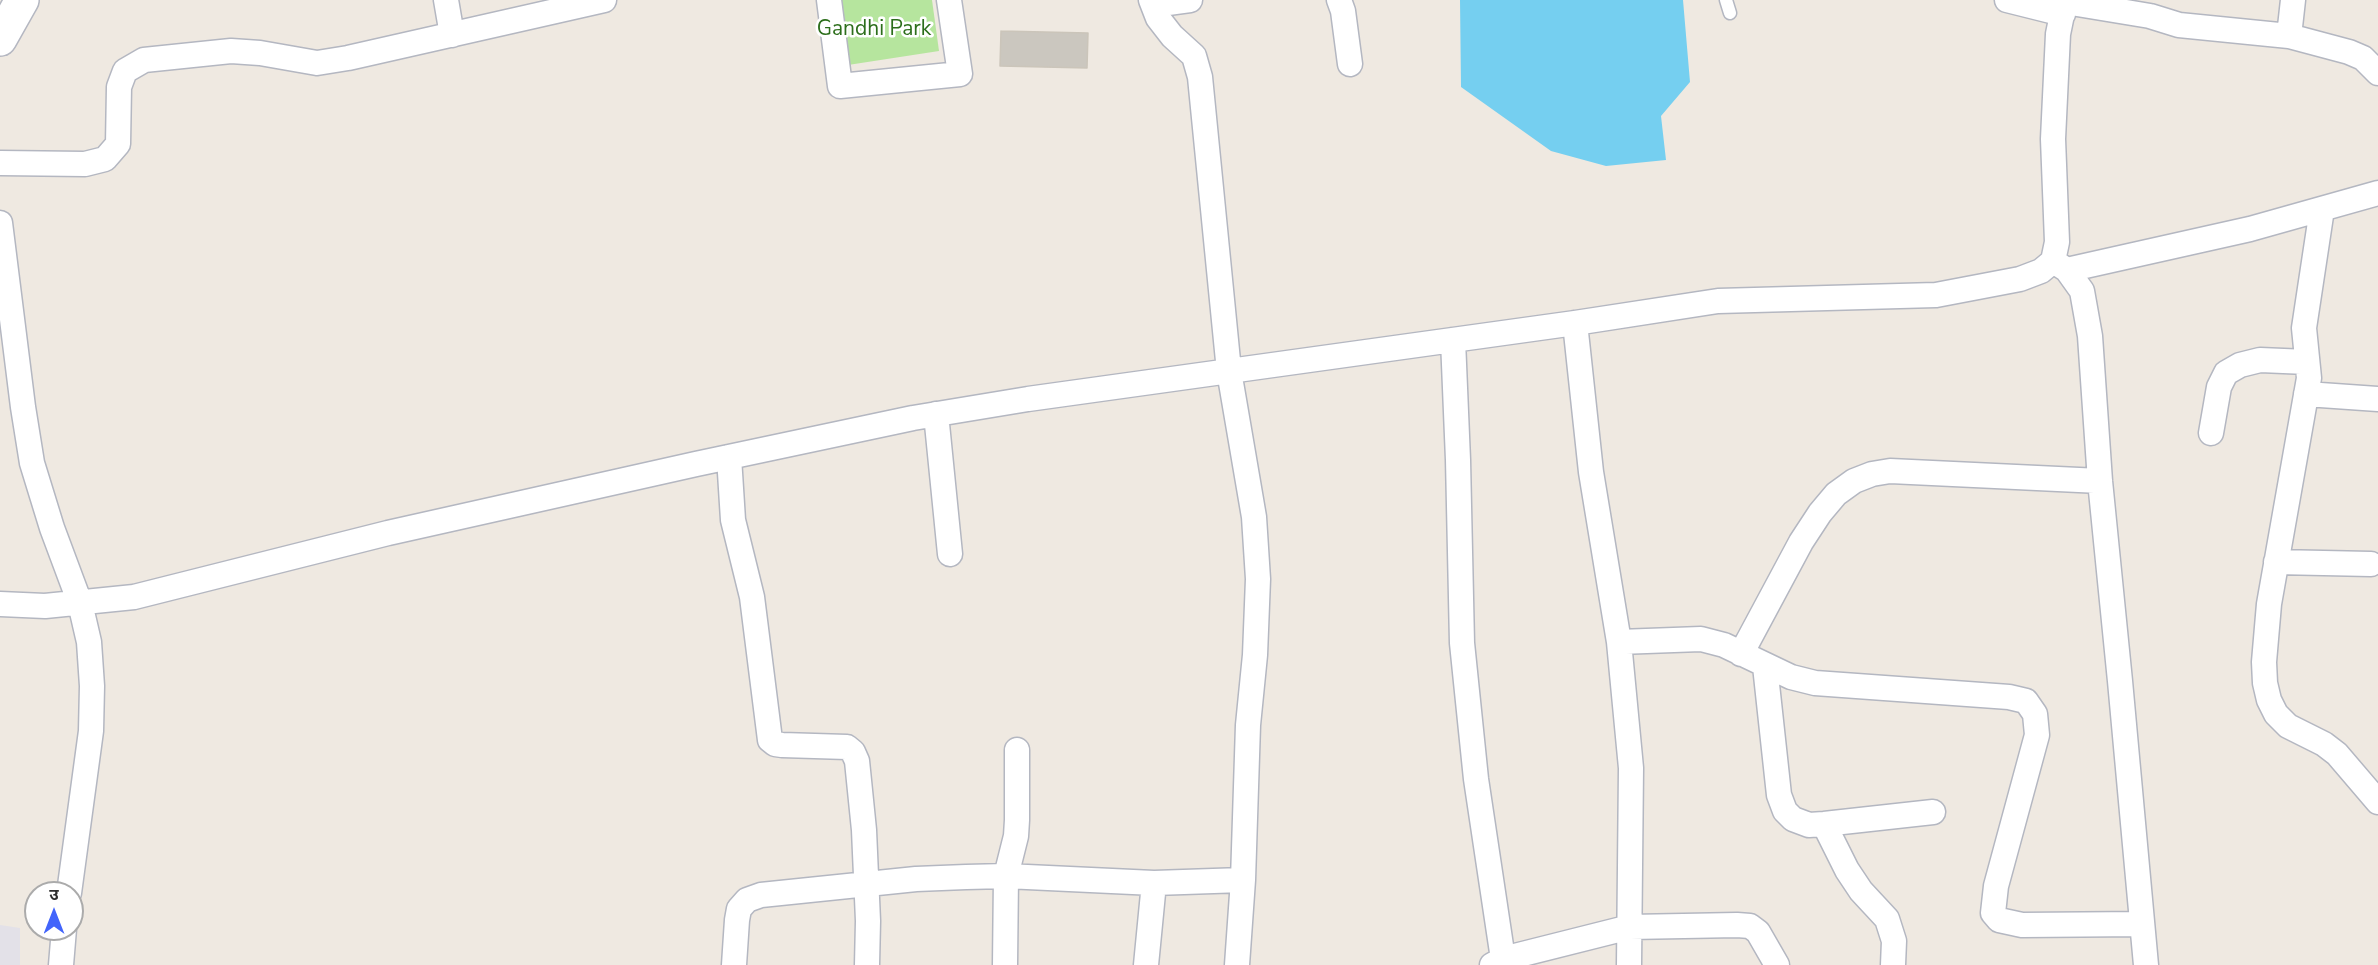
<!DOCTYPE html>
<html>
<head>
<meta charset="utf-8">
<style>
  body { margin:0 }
  #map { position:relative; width:2378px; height:965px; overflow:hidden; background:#efe9e1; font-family:"Nunito Sans","Noto Sans Devanagari",sans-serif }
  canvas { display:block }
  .north { position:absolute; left:24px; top:881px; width:60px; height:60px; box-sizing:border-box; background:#fff; border:2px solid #ababab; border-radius:50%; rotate:0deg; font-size:16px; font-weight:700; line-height:24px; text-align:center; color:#2e2e2e }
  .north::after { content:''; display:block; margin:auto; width:21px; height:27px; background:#4264fb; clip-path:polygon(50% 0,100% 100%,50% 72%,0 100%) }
</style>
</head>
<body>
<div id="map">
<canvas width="2378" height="965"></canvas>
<div class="north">उ</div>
</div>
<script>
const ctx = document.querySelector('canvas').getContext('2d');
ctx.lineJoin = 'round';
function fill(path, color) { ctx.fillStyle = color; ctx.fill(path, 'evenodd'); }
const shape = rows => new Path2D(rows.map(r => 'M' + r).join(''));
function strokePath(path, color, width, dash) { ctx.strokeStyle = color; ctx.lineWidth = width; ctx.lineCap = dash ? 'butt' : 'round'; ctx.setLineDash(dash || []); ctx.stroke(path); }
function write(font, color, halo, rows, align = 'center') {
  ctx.font = font + ' "Nunito Sans",sans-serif'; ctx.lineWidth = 5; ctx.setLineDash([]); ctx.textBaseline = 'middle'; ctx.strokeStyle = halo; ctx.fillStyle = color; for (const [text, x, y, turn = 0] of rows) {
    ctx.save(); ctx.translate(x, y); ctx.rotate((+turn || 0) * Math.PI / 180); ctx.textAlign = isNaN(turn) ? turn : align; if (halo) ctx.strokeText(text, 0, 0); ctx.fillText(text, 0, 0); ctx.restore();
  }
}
const industrial = shape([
  [0,925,20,928,20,965,0,965]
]);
const green = shape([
  [839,0,932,0,939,51,848,65]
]);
const water = shape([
  [1460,0,1683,0,1690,82,1661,116,1666,160,1606,166,1551,151,1461,87]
]);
const building = shape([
  [1001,31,1088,33,1087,68,1000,66,1001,31]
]);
const lane = shape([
  [1726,0,1730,13]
]);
const street = shape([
  [446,0,452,35],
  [829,0,840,86,960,74,949,0],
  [1151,0,1158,18,1172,36,1194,56,1200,77,1229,371,1254,517,1258,579,1255,655,1248,725,1243,880,1237,965],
  [1339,0,1343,11,1350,64],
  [2007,0,2063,14],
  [2065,2,2150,16,2179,25,2289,36,2349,52,2363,58,2378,73],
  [1153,5,1190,0],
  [2289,36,2293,0],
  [0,163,85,164,105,159,118,144,119,87,125,71,144,60,231,51,260,53,317,63,348,58,604,0],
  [2322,209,2304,328,2309,378,2269,604,2264,662,2265,683,2269,700,2276,714,2288,726,2324,744,2337,754,2378,802],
  [0,223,23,407,32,463,52,528,80,603,89,642,92,686,91,731,69,893],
  [2053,261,2067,270,2082,291,2090,336,2100,481,2120,681,2146,965],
  [2067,270,2250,229,2378,193],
  [1575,323,1591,472,1619,642,1631,768,1629,965],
  [1453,340,1458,460,1462,643,1476,779,1503,959,1492,965],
  [2306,394,2378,399],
  [936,414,950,554],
  [2211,433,2219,387,2226,373,2240,365,2260,360,2307,362],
  [729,457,733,520,752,597,770,740,775,744,782,745,847,747,853,752,857,761,864,830,868,921,867,965],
  [2276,562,2371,564],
  [0,604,45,606,134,597,388,533,696,464,913,418,1028,399,1575,323,1718,301,1936,295,2020,279,2041,271,2053,261,2057,242,2053,139,2058,34,2065,0],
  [1619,642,1701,639,1724,645,1791,677,1815,683,2009,697,2026,701,2035,714,2037,735,1996,886,1993,913,1999,920,2022,925,2142,924],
  [1741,654,1801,542,1820,513,1836,494,1854,481,1872,474,1890,471,2100,481],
  [1765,666,1779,795,1785,811,1793,819,1809,825,1824,824,1933,812],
  [1824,824,1847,870,1861,891,1887,919,1894,941,1893,965],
  [1503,959,1630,927,1737,925,1750,926,1758,932,1777,965],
  [61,965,64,929],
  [734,965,737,920,739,909,747,900,761,895,916,879,966,877,1006,876,1154,883,1243,880],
  [1005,965,1006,876,1016,836,1017,820,1017,750],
  [1146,965,1154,883]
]);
const secondary = shape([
  [0,39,22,0]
]);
const parkNames = [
  ["Gandhi Park",874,30]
];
fill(industrial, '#e3e1e8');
fill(green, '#b6e59e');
fill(water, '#75cff0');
fill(building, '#cbc7bf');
strokePath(building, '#cbc5ba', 1.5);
strokePath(lane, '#b4b7c1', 15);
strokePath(street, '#b4b7c1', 27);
strokePath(secondary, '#b4b7c1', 36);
strokePath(lane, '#fff', 12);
strokePath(street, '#fff', 24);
strokePath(secondary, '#fff', 33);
write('21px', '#2c6e1b', '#fff', parkNames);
</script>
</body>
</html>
